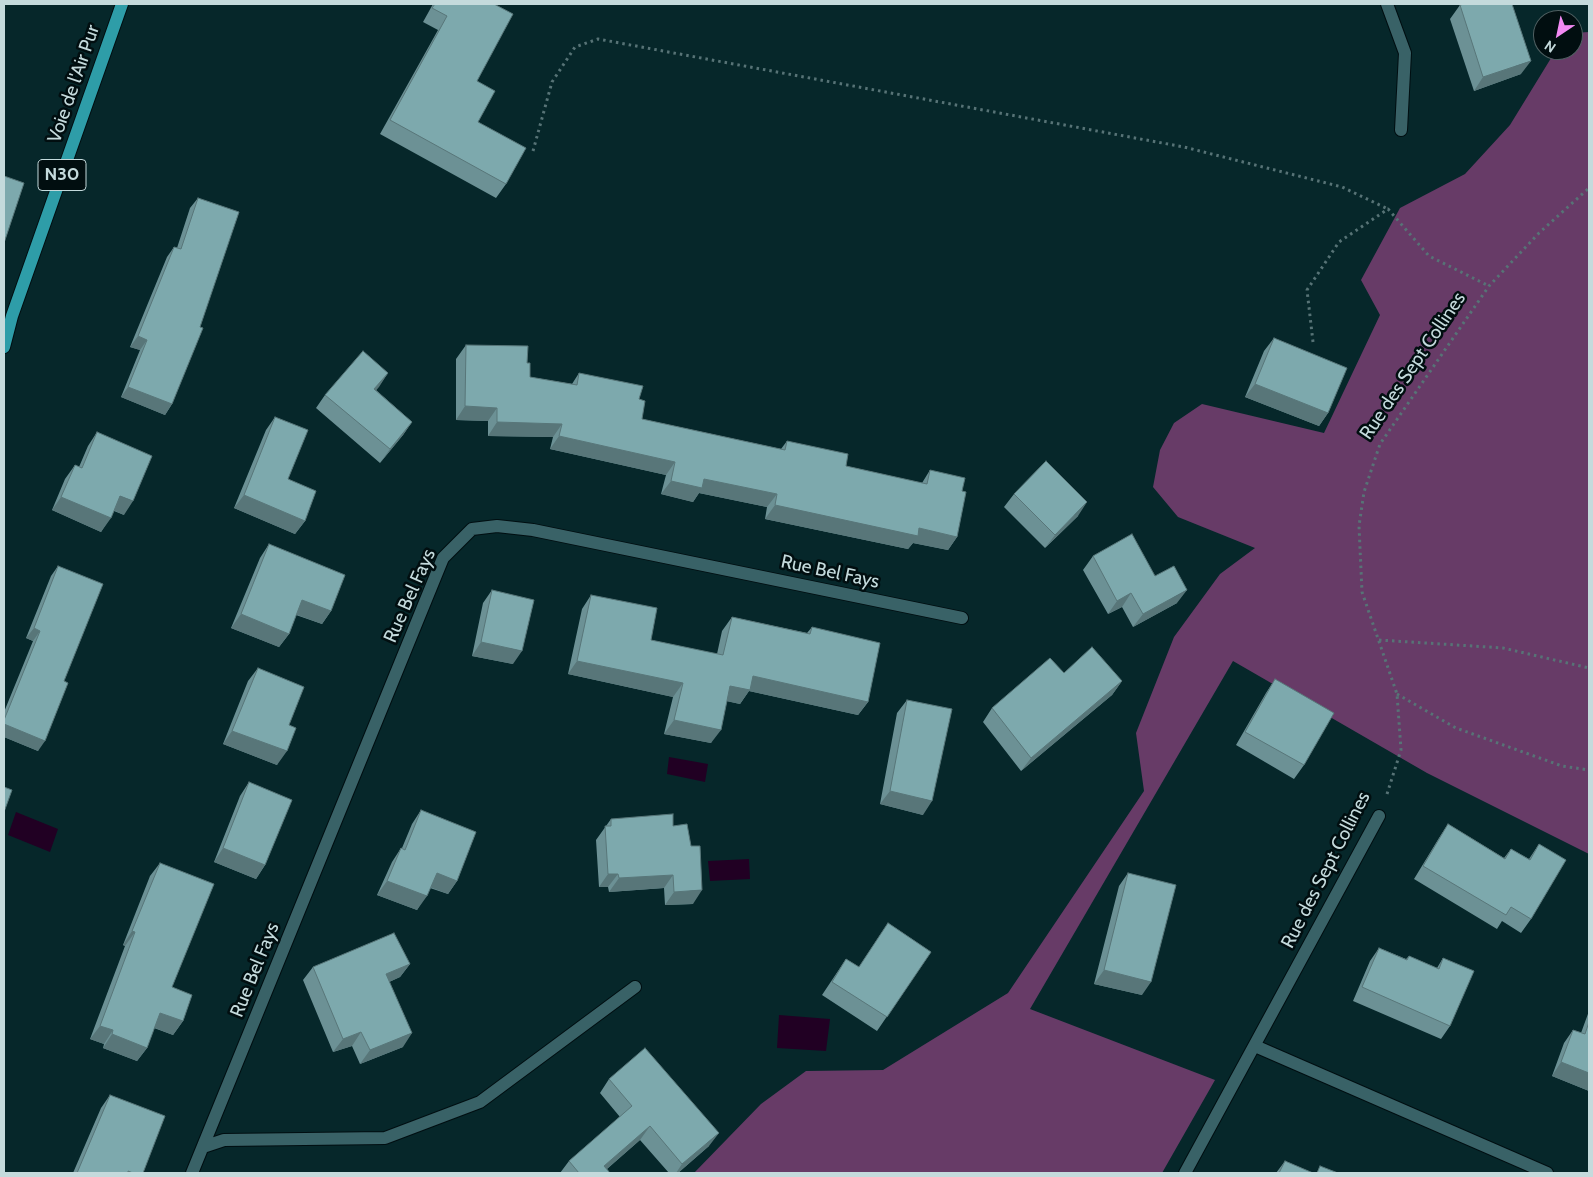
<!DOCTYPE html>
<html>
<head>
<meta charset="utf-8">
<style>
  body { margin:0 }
  #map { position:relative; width:1593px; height:1177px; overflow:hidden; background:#06272a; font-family:Cabin,sans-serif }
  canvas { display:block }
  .frame { position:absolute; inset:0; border:5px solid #c4dadc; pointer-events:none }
  .north { position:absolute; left:1533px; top:10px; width:50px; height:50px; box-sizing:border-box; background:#010e10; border:1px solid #4f6062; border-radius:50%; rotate:214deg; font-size:14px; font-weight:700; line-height:20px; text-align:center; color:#c4dadc }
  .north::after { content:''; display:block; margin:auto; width:18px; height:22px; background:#f28af3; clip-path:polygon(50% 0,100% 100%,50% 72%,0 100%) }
</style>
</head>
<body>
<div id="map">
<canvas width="1593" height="1177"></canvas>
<div class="frame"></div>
<div class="north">N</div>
</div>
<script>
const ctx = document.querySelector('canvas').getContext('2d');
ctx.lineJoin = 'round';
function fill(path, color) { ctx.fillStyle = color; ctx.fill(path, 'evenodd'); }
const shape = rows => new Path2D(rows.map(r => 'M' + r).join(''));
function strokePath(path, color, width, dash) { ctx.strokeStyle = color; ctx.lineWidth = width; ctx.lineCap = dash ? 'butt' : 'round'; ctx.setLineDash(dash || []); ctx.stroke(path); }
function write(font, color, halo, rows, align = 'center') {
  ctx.font = font + ' Cabin,sans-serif'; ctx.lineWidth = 5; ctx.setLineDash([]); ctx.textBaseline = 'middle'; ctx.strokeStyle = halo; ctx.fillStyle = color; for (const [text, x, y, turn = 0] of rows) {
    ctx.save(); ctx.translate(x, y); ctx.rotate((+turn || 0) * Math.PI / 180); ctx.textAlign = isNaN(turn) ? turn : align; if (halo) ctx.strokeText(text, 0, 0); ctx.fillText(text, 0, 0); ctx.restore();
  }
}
const forest = shape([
  [1589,32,1589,854,1427,773,1233,661,1030,1009,1215,1080,1162,1173,694,1173,761,1104,806,1071,883,1070,1008,993,1144,791,1136,733,1174,637,1220,574,1255,548,1178,517,1153,487,1160,450,1174,423,1202,404,1324,433,1380,315,1361,280,1400,208,1465,174,1510,125,1556,50,1573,50,1573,33]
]);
const water = shape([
  [669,757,708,764,705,782,667,774],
  [16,812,58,829,50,852,8,835],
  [749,859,750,879,710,881,708,861],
  [779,1015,830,1019,826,1051,777,1048]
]);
const path = shape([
  [533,151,552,82,575,47,598,39,1184,147,1342,187,1388,209],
  [1313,342,1307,290,1339,242,1388,209,1429,256,1489,286],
  [1379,640,1503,648,1589,668],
  [1397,694,1456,728,1562,766,1589,770],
  [1387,794,1401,750,1397,694,1362,592,1359,526,1364,492,1380,444,1489,286,1539,233,1589,188]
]);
const minor = shape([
  [1387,4,1405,53,1401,130],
  [1255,1046,1547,1173],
  [203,1147,224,1140,385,1138,480,1102,635,987],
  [192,1173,443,558,472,529,497,526,533,530,962,618],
  [1185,1173,1379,816]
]);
const major = shape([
  [4,347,12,316,122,4]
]);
const wall = shape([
  [433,4,494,4,477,81,478,122,506,184,496,198,380,134,438,30,423,22],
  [1460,5,1521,74,1474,91,1450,19],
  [198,198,172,404,165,415,121,397,140,350,130,347,167,257,174,247,177,248,190,208],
  [1274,338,1328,413,1319,426,1245,397,1264,351],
  [466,345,527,363,530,377,572,384,579,373,639,399,642,419,781,449,787,441,846,466,922,483,930,470,962,491,957,537,948,550,913,543,908,549,765,519,767,507,699,493,693,502,661,494,666,475,550,449,553,437,488,436,488,421,456,420,456,359],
  [388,373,376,390,412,422,403,435,380,463,316,408,325,395],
  [275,417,288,479,305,521,295,534,234,508,266,430],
  [97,432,124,515,114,511,101,532,52,510,65,479,75,465,79,467,88,446],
  [1014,494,1078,516,1045,548,1004,507],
  [269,544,331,611,322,624,296,615,289,634,279,647,231,628,260,558],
  [1093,556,1155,576,1177,603,1133,627,1122,607,1108,614,1083,570],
  [58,566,64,681,38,751,4,737,4,712,33,641,26,638,51,576],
  [492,590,513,664,472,656,483,603],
  [591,595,651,640,717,654,722,631,732,617,807,633,812,627,868,702,858,715,749,691,740,704,727,701,711,743,664,734,673,697,568,674,582,609],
  [258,668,289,725,277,765,223,744,248,681],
  [1064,673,1122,681,1112,695,1021,771,983,722,992,708],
  [1275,679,1304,765,1294,779,1236,745,1266,693],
  [907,700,923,815,880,804,897,713],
  [249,782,265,865,256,879,214,862,240,796],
  [421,810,457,881,448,894,430,888,417,910,377,895,392,862,401,848,402,848,412,824],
  [611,819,673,826,693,904,665,905,664,888,609,892,608,887,599,887,596,840],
  [1448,824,1504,858,1511,849,1529,859,1539,844,1531,919,1521,933,1502,921,1497,929,1414,879,1439,838],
  [160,863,172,987,183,1021,173,1035,154,1028,147,1048,137,1061,103,1048,104,1044,90,1039,125,946,123,945,150,876],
  [1128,873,1142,995,1094,984,1119,886],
  [888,923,931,952,877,1031,822,995,846,959,859,967],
  [1379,948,1406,959,1409,956,1437,968,1443,958,1450,1026,1441,1039,1353,1001,1370,961],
  [410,964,400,977,389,982,403,1047,360,1064,352,1046,333,1052,303,980,313,967],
  [1589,1011,1589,1091,1552,1076,1564,1043,1573,1030,1581,1033],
  [609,1079,709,1146,678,1173,669,1173,640,1140,607,1169,610,1173,560,1173,569,1161,620,1117,600,1093],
  [110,1095,143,1173,73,1173,101,1108],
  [1285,1161,1313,1173,1276,1173]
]);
const shadedWall = shape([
  [1531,61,1521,74,1474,91,1483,77],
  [138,336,147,340,140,350,130,347],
  [388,373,379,387,365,403,374,389],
  [1255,384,1328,413,1319,426,1245,397],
  [128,387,172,404,165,415,121,397],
  [465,406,497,408,488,421,456,420],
  [412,422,403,435,380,463,390,449],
  [497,422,562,424,553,437,488,436],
  [559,436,675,462,666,475,550,449],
  [704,479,777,494,767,507,699,493,693,502,661,494,671,481],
  [244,495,305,521,295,534,234,508],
  [120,496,133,501,124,515,111,509],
  [61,497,111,518,101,532,52,510],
  [1087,502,1078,516,1045,548,1055,535],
  [775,505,919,528,957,537,948,550,913,543,908,549,765,519],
  [1187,590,1177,603,1133,627,1143,614],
  [1131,593,1122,607,1108,614,1117,601],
  [302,600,331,611,322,624,292,613],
  [241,614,289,634,279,647,231,628],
  [34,628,40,631,33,641,26,638],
  [481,642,522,651,513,664,472,656],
  [577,661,683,683,673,697,568,674],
  [753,676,868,702,858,715,749,691,740,704,721,700,730,686],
  [1122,681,1112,695,1021,771,1031,758],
  [674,720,721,730,711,743,664,734],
  [4,724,45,741,38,751,4,737],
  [232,731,287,751,277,765,223,744],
  [890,791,932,801,923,815,880,804],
  [223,848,265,865,256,879,214,862],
  [437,873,457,881,448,894,427,886],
  [608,874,618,874,608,887,599,887],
  [673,875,664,888,609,892,619,878],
  [387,881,427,896,417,910,377,895],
  [702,890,693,904,665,905,674,892],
  [132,931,135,932,125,946,123,945],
  [410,964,400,977,376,988,386,974],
  [1104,970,1151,982,1142,995,1094,984],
  [160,1013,183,1021,173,1035,150,1026],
  [100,1026,113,1030,104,1044,90,1039],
  [361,1032,352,1046,333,1052,343,1039],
  [412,1033,403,1047,360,1064,370,1050],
  [112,1034,147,1048,137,1061,103,1048],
  [1561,1062,1589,1073,1589,1091,1552,1076],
  [650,1126,640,1140,602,1173,604,1166],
  [719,1133,709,1146,678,1173,676,1173,682,1164]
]);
const building = shape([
  [435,4,494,4,513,14,477,81,495,91,478,122,526,148,506,184,390,120,447,16,432,8,435,4],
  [1465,4,1512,4,1531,61,1483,77,1460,5,1465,4],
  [4,176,24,183,4,243,4,176],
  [198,198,239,212,200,327,203,328,172,404,128,387,147,340,138,336,174,247,181,249,198,198],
  [1274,338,1347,368,1328,413,1255,384,1274,338],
  [466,345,528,346,527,363,530,363,530,377,577,385,579,373,643,386,639,399,645,401,642,419,785,450,787,441,848,454,846,466,927,484,930,470,965,478,962,491,966,492,957,537,919,528,918,536,775,505,777,494,704,479,702,488,671,481,675,462,559,436,562,424,497,422,497,408,465,406,466,345],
  [363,351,388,373,374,389,412,422,390,449,325,395,363,351],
  [275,417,308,430,288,479,316,491,305,521,244,495,275,417],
  [97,432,152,456,133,501,120,496,111,518,61,497,75,465,82,468,97,432],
  [1046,461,1087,502,1055,535,1014,494,1046,461],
  [1132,534,1155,576,1174,566,1187,590,1143,614,1131,593,1117,601,1093,556,1132,534],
  [269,544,345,575,331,611,302,600,289,634,241,614,269,544],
  [58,566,103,584,64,681,68,683,45,741,4,724,4,720,40,631,34,628,58,566],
  [492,590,534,600,522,651,481,642,492,590],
  [591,595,657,608,651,640,723,655,732,617,810,634,812,627,880,643,868,702,753,676,750,690,730,686,721,730,674,720,683,683,577,661,591,595],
  [1092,647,1122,681,1031,758,992,708,1050,658,1064,673,1092,647],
  [258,668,304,687,289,725,296,728,287,751,232,731,258,668],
  [1275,679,1334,713,1304,765,1245,732,1275,679],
  [907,700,952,709,932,801,890,791,907,700],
  [249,782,292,800,265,865,223,848,249,782],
  [4,787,12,790,4,812,4,787],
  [421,810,476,832,457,881,437,873,427,896,387,881,401,848,405,850,421,810],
  [673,814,673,826,687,824,691,846,700,846,702,890,674,892,673,875,619,878,618,874,608,874,605,826,611,826,611,819,673,814],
  [1448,824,1505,859,1511,849,1530,860,1539,844,1566,860,1531,919,1511,907,1506,915,1423,866,1448,824],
  [160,863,214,884,172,987,192,995,183,1021,160,1013,147,1048,112,1034,113,1030,100,1026,135,932,132,931,160,863],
  [1128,873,1176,885,1151,982,1104,970,1128,873],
  [888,923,931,952,887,1017,832,982,846,959,859,967,888,923],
  [394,933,410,964,386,974,412,1033,370,1050,361,1032,343,1039,313,967,394,933],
  [1379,948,1407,960,1409,956,1439,969,1443,958,1474,971,1450,1026,1362,987,1379,948],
  [1589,1022,1589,1073,1561,1062,1573,1030,1585,1034,1589,1022],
  [645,1048,719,1133,682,1164,650,1126,604,1166,610,1173,579,1173,569,1161,632,1106,609,1079,645,1048],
  [110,1095,165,1116,143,1173,133,1173,128,1171,128,1173,77,1173,110,1095],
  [1285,1161,1313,1173,1279,1173,1285,1161],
  [1320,1166,1338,1173,1317,1173,1320,1166]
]);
const shields = [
  [62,175,48]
];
const shieldNames = [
  ["N30",62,175]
];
const streetNames = [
  ["Voie de l'Air Pur",74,84,-71],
  ["Rue des Sept Collines",1413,366,-56],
  ["Rue Bel Fays",830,572,12],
  ["Rue Bel Fays",410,596,-66],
  ["Rue des Sept Collines",1326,870,-63],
  ["Rue Bel Fays",255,970,-68]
];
fill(forest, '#673b67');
fill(water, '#210023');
strokePath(minor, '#000e11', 14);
strokePath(major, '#000e11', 14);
strokePath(path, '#577376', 3, [2.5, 4]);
strokePath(minor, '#396267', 12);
strokePath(major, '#2e9da8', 12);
fill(wall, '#6c9195');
fill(shadedWall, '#587679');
fill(building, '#7da9ad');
strokePath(building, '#587679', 1);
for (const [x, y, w] of shields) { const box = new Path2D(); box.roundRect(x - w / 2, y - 15.5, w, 31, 4); ctx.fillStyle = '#010e10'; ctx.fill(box); strokePath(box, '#c4dadc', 1); }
write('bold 18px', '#c4dadc', null, shieldNames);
write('19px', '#c4dadc', '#010e10', streetNames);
</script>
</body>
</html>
